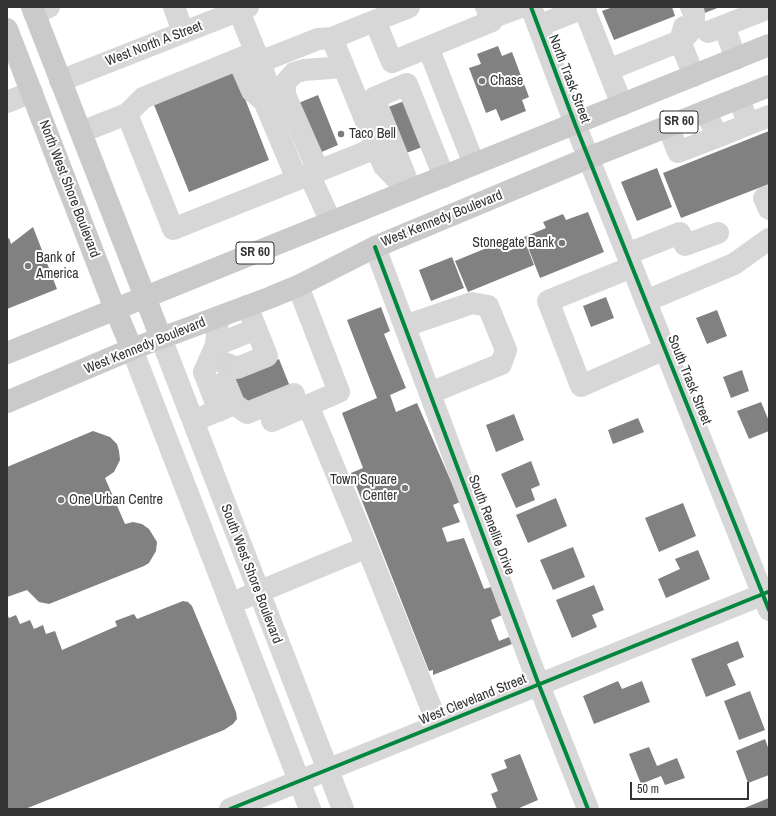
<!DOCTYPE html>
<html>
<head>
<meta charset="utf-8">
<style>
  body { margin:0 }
  #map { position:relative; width:776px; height:816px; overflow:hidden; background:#fff; font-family:"Archivo Narrow",sans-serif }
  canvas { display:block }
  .frame { position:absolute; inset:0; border:8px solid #333; pointer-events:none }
  .scale { position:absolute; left:630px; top:782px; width:119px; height:18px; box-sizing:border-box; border:2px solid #333; border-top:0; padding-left:5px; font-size:12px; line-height:14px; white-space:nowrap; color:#333; -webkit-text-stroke:3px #fff; paint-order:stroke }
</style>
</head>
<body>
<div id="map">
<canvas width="776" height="816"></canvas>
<div class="frame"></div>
<div class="scale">50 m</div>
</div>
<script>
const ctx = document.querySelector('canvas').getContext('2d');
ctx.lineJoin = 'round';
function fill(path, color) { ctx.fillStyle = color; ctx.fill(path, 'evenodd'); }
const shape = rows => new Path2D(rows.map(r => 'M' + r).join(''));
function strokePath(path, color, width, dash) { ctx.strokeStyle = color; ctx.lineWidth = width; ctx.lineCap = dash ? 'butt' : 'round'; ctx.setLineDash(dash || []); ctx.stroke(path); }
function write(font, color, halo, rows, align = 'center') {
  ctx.font = font + ' "Archivo Narrow",sans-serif'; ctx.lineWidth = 4; ctx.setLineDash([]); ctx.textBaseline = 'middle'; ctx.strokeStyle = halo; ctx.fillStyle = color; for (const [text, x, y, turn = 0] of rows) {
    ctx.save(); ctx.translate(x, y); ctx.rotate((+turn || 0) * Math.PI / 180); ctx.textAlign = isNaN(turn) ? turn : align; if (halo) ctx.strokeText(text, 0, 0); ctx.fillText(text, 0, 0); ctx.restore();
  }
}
const building = shape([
  [613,7,672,7,675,16,614,40,602,11],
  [699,7,720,7,702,14],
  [498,46,502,56,512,52,529,97,522,100,526,111,501,121,496,109,486,113,469,68,481,64,477,54],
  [233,68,269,160,189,192,152,100],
  [318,95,338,145,317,154,296,104],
  [407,100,425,146,401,155,383,109],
  [769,131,769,184,681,218,663,173],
  [657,168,672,207,637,221,621,182],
  [588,212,604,252,540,278,524,237,546,228,543,222,563,214,566,220],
  [33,227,57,289,7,309,7,239,9,238,11,244],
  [501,239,506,252,526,244,534,265,468,292,455,261,489,247,488,244],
  [452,257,464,288,431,301,419,270],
  [606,297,614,318,591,327,583,306],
  [381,307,390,331,384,334,406,388,390,395,396,412,417,403,460,502,453,505,460,522,442,528,447,542,464,538,484,589,491,587,502,615,491,620,499,641,509,637,512,644,433,675,433,670,429,671,351,473,363,468,342,413,377,398,347,320],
  [717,310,727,336,707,344,696,318],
  [279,359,291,389,247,407,235,378],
  [742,370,749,391,731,398,723,377],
  [761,402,769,421,769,431,749,439,737,411],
  [514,414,524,440,496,452,486,425],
  [638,418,644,432,613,444,608,430],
  [93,431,110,437,117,444,119,451,120,460,114,472,105,478,125,524,133,522,142,524,149,529,157,542,156,551,149,563,144,566,49,604,39,602,27,590,7,597,7,467],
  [531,461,540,485,531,489,535,500,516,508,501,474],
  [556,498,567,526,528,543,516,515],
  [683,503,696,536,659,552,645,518],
  [573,547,585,577,553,590,540,560],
  [698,550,710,579,666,598,658,579,680,569,675,559],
  [594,585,604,610,592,615,597,627,572,638,556,600],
  [183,601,188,602,192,606,236,712,237,719,233,724,224,730,25,809,7,809,7,614,9,618,16,615,20,624,30,620,34,629,43,625,46,634,55,631,62,650,117,626,115,621,134,614,137,619],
  [738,641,744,657,727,664,736,685,706,697,691,659],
  [618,681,622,689,642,681,650,702,594,724,583,696],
  [750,691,765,730,739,740,724,701],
  [765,739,769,750,769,775,748,783,736,751],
  [649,747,657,766,677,758,685,778,665,785,661,776,641,784,629,754],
  [520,754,538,800,517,809,497,809,491,794,498,791,491,774,507,768,504,760],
  [769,798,769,809,742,809]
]);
const minorTunnel = shape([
  [217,360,237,368,225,382]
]);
const minor = shape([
  [174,7,183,32],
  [531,7,575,124,769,610],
  [584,8,622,105],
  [239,11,265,76,264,101,297,179],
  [34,13,49,7],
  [491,18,521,7],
  [375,21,392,62,492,21,486,7],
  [538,26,586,7],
  [724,26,736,59],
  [684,27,680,41,694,76],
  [708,32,769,8],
  [332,38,384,166,407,190],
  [428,47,474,164],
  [238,59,252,91,264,101],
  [260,62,318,39,332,38,409,7],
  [608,70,680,41,688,34,694,25,694,13,691,7],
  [60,81,248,7],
  [738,98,749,124,769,116],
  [7,102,32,92],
  [706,111,717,137,749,124],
  [127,114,173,229,376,148],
  [668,126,678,152,717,137],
  [81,132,127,114,143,98,256,52],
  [318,170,285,95,285,83,294,73,304,70,344,67],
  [309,174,331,222],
  [411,190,374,98,407,84,444,177],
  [769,196,764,198,769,209],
  [375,247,539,685,588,809],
  [627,254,680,233,685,245,718,233],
  [632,267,548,301,581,386,665,349],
  [646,301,734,264,769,239],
  [218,317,216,345,204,372,219,411],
  [405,326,472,303,488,306,506,350,501,364,430,393],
  [161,338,343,809],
  [216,345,256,329],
  [132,349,310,809],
  [237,368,267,356,247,306],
  [225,382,234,404],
  [193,421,234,404,247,413,294,394],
  [272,421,339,392,298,286],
  [367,547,438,725],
  [244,598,367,547,308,405],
  [230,809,769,592]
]);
const major = shape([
  [32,7,161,338],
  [7,29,115,309,132,349],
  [7,353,769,45],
  [7,402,132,349,269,298,298,286,375,247,588,158,769,86]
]);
const cycleway = shape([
  [531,7,575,124,769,610],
  [375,247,539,685,588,809],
  [230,809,768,592]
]);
const markers = [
  [482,81,4,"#7a7a7a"],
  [341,134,4,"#7a7a7a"],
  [562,243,4,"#7a7a7a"],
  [28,266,4,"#7a7a7a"],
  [405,488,4,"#7a7a7a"],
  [61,500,4,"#7a7a7a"]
];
const shields = [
  [679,122,38],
  [255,253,38]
];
const shieldNames = [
  ["SR 60",679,122],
  ["SR 60",255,253]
];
const streetNames = [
  ["West North A Street",154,44,-21],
  ["North Trask Street",569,79,69],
  ["North West Shore Boulevard",69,189,69],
  ["West Kennedy Boulevard",442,219,-22],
  ["West Kennedy Boulevard",145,346,-22],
  ["South Trask Street",689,380,68],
  ["South Renellie Drive",491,525,69],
  ["South West Shore Boulevard",251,574,69],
  ["West Cleveland Street",473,700,-22]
];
const poiNames = [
  ["Chase",490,81],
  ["Taco Bell",349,134],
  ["Stonegate Bank",554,243,"right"],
  ["Bank of",36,258],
  ["America",36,274],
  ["Town Square",397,480,"right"],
  ["Center",397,496,"right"],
  ["One Urban Centre",69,500]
];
fill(building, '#818181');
strokePath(minorTunnel, '#d6d6d6', 22, [22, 11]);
strokePath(minor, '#d7d7d7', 22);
strokePath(major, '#cacaca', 22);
strokePath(cycleway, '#00873e', 4);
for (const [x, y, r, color] of markers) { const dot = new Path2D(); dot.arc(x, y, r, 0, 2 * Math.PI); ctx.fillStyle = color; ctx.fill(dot); strokePath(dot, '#fff', 1.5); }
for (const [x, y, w] of shields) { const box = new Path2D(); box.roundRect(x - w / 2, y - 11, w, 22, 3); ctx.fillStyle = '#fff'; ctx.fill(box); strokePath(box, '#333', 1); }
write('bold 13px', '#333', null, shieldNames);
write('14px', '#333', '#fff', streetNames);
write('14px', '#333', '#fff', poiNames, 'left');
</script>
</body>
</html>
